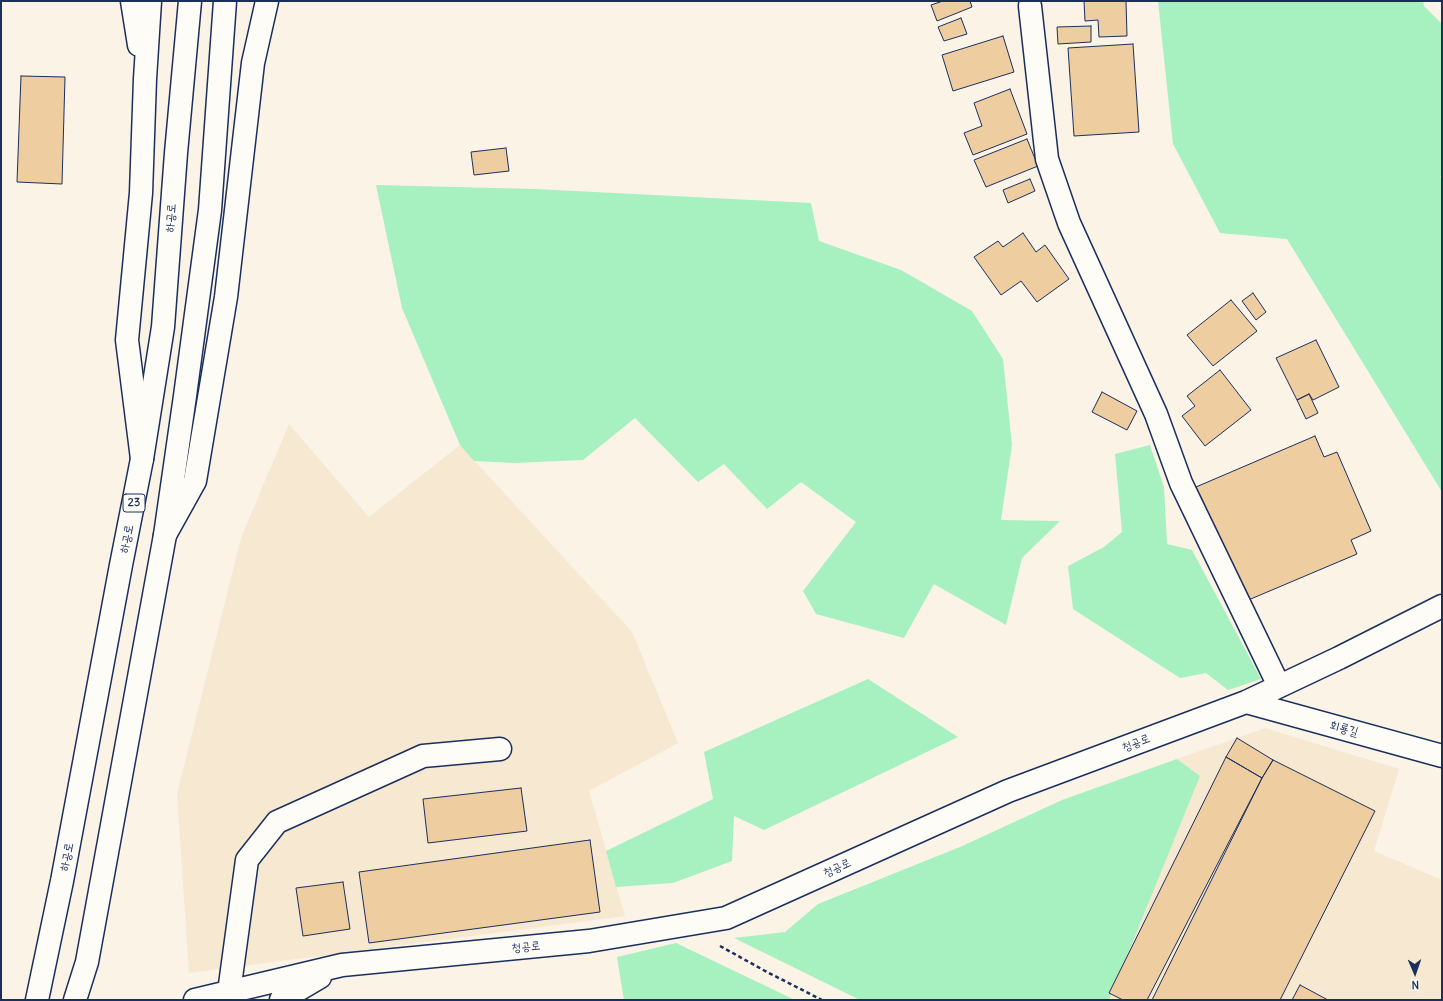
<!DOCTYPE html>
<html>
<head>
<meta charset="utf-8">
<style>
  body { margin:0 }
  #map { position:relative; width:1443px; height:1001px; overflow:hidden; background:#faf3e6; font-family:Delius,sans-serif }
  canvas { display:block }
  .frame { position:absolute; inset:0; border:2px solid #1b2f5e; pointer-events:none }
  .north { position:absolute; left:1395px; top:953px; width:40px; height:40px; -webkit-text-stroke:3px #fdfcf7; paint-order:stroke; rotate:178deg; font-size:11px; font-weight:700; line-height:16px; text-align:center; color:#1b2f5e }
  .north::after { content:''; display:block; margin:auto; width:14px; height:18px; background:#1b2f5e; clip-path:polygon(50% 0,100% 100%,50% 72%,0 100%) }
</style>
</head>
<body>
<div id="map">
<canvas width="1443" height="1001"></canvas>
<div class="frame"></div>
<div class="north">N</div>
</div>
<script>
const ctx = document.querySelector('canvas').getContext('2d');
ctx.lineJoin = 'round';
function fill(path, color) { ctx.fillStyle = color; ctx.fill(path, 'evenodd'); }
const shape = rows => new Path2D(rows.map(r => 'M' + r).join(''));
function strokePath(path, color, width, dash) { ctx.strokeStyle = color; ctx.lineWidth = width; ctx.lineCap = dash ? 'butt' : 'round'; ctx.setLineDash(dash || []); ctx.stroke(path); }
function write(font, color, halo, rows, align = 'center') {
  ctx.font = font + ' Delius,"Poor Story",sans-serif'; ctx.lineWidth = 3; ctx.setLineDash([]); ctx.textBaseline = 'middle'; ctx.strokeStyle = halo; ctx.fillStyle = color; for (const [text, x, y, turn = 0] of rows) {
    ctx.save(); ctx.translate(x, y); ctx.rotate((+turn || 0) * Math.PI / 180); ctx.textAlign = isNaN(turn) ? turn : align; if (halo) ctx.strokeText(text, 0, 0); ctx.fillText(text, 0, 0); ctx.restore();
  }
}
const built = shape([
  [289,424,369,517,460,445,632,632,678,743,589,791,625,916,189,973,177,794,241,538],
  [1265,728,1399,769,1374,851,1442,880,1442,1000,1109,1000,1199,776,1177,759]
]);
const green = shape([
  [1158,1,1423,1,1424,6,1442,24,1442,174,1440,177,1442,178,1442,492,1287,239,1220,233,1173,144],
  [376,185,536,189,811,203,819,241,901,270,972,311,1003,359,1012,445,1001,520,1060,521,1022,558,1006,625,934,584,904,638,816,614,803,591,856,522,801,482,767,509,724,464,698,482,635,418,583,460,514,463,474,461,460,445,402,308],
  [1150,445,1164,487,1167,544,1192,550,1261,679,1228,690,1206,673,1180,678,1073,609,1068,566,1104,547,1122,532,1115,454],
  [868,679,958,737,764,830,734,816,732,861,673,883,616,887,606,851,713,799,704,752],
  [1177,759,1200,776,1109,1000,860,1000,734,938,785,932,818,904,960,847,1062,800],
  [676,943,795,1000,624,1000,617,957]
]);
const building = shape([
  [943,1,970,1,972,7,937,21,931,5,943,1],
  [1084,1,1126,1,1127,36,1099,37,1098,20,1085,21,1084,1],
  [961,18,967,34,944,41,938,27,961,18],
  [1091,26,1091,42,1058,44,1057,27,1091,26],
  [1003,36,1014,72,953,91,942,55,1003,36],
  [1133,44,1139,132,1074,136,1068,48,1133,44],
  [21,76,65,77,62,184,17,182,21,76],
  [1010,89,1027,134,973,155,964,133,982,126,974,103,1010,89],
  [1027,139,1038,166,986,187,974,160,1027,139],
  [506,148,509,171,474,175,471,152,506,148],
  [1030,179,1035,191,1008,203,1003,190,1030,179],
  [1023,233,1036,252,1045,245,1069,279,1037,302,1021,281,1001,295,974,257,998,241,1003,247,1023,233],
  [1253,293,1266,312,1256,320,1242,301,1253,293],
  [1231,300,1257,331,1213,366,1187,335,1231,300],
  [1316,340,1339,387,1313,400,1309,394,1297,400,1276,358,1316,340],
  [1220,370,1251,410,1205,446,1182,416,1195,406,1187,396,1220,370],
  [1102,392,1137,411,1127,430,1092,412,1102,392],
  [1309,394,1318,413,1306,419,1297,400,1309,394],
  [1315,436,1324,457,1337,452,1371,531,1351,540,1357,554,1246,601,1196,487,1315,436],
  [1237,738,1273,760,1262,778,1226,757,1237,738],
  [1226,757,1262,778,1147,1000,1123,1000,1109,993,1226,757],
  [1273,760,1375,811,1280,1000,1152,1000,1262,778,1273,760],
  [521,788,527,831,428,843,423,799,521,788],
  [590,840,600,912,369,943,359,872,590,840],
  [343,882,350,929,303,936,296,888,343,882],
  [1300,985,1328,1000,1292,1000,1300,985]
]);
const path = shape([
  [720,946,767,972,822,1000]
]);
const minor = shape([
  [1030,6,1047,159,1069,223,1156,414,1181,483,1279,686],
  [1246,702,1442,756],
  [229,992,247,860,277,822,423,756,500,749],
  [195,1000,342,965,589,941,726,918,1008,791,1246,702,1339,658,1442,606],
  [281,1000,320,977]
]);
const major = shape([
  [37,1000,62,881,121,565,142,459,163,327,176,153,190,1],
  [75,1000,87,962,165,535,185,396,210,210,225,1]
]);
const highway = shape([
  [132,1,139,45],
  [142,459,127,340,141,193,145,79,150,1],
  [165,535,195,481,226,297,253,63,267,1]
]);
const shields = [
  [134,503,22]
];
const shieldNames = [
  ["23",134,503]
];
const streetNames = [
  ["하공로",171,218,-86],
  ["하공로",127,539,-79],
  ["회룡길",1344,729,15],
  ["청공로",1136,743,-21],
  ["하공로",67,857,-79],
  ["청공로",837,868,-24],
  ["청공로",526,947,-5]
];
fill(built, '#f6e8d1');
fill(green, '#a7f1c0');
fill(building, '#eecda0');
strokePath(building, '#1b2f5e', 1);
strokePath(minor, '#1b2f5e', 25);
strokePath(major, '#1b2f5e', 25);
strokePath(highway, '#1b2f5e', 25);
strokePath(path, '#1b2f5e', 2.5, [4, 3]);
strokePath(minor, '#fdfcf7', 22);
strokePath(major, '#fdfcf7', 22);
strokePath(highway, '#fdfcf7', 22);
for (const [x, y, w] of shields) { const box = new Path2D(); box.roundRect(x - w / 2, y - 9, w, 18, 3); ctx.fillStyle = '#fdfcf7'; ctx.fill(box); strokePath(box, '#1b2f5e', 1); }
write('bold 11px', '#1b2f5e', null, shieldNames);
write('12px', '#1b2f5e', '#fdfcf7', streetNames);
</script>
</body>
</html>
